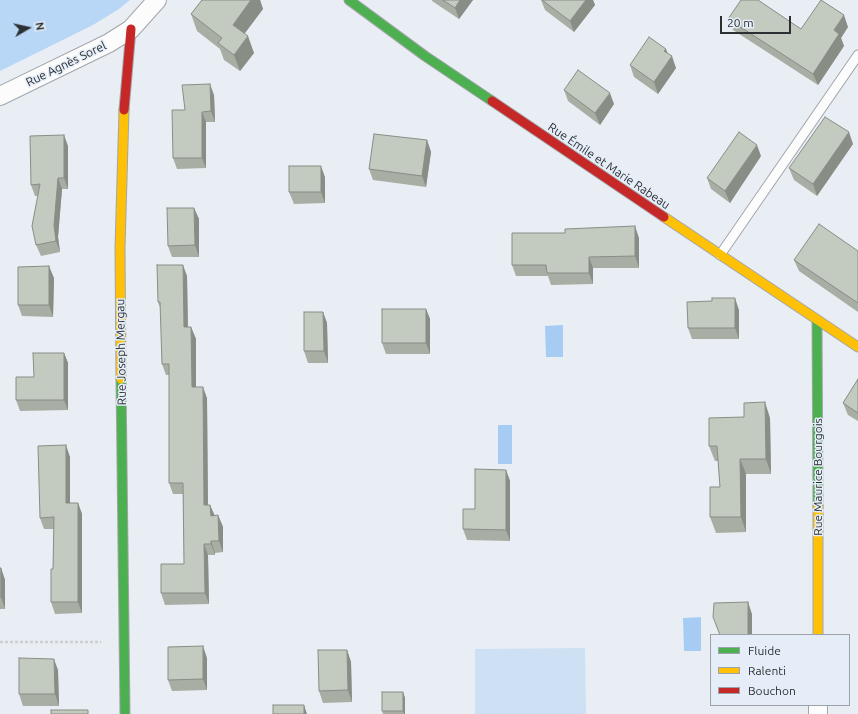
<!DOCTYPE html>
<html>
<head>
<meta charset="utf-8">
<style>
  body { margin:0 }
  #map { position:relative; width:858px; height:714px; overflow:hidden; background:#e9eef4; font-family:Ubuntu,sans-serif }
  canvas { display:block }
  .legend { position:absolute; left:710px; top:634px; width:140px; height:72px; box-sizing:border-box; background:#e5eef8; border:1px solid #9ba2a9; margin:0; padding:5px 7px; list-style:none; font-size:12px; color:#2c3033 }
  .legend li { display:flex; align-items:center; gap:8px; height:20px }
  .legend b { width:20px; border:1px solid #9ba2a9 }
  .north { position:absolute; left:8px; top:8px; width:40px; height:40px; -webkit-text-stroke:3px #e5eef8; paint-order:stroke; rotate:81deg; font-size:11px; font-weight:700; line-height:16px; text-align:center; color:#2c3033 }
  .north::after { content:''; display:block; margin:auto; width:14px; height:18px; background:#2c3033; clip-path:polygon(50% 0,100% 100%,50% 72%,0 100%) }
  .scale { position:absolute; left:720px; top:16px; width:71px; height:18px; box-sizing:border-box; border:2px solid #2c3033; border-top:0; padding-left:5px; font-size:12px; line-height:14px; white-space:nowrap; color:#2c3033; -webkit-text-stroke:3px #e5eef8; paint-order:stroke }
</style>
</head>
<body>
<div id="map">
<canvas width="858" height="714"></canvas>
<ul class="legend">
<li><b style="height:5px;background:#4caf50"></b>Fluide</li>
<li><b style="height:5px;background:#ffc107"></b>Ralenti</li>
<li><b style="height:5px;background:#c62828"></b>Bouchon</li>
</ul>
<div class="north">N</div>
<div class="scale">20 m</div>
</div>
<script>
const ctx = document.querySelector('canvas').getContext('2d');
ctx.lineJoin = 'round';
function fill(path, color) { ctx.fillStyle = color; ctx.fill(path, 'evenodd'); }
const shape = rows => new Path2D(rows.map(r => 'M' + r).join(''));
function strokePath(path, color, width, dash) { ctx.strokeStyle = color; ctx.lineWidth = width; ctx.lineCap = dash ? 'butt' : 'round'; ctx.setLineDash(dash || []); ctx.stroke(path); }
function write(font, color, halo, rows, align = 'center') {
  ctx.font = font + ' Ubuntu,sans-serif'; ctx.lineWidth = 3; ctx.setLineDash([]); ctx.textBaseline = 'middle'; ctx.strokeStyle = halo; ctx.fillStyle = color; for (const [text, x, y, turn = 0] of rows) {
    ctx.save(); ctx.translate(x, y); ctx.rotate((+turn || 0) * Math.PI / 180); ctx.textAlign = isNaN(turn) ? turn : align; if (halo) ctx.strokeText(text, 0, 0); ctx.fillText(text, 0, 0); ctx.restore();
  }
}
const green = shape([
  [585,648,586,714,475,714,475,649]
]);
const forest = shape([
  [0,0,130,0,119,9,93,25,0,71]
]);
const water = shape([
  [563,325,563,357,546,357,545,326],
  [498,425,512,425,512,464,498,464],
  [701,617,701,651,684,651,683,618]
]);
const path = shape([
  [0,642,101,642]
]);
const lane = shape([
  [720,255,858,55]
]);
const street = shape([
  [0,96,109,43,131,29,157,0],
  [818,705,818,714]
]);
const fast = shape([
  [349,0,425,56,492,101],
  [817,320,818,506],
  [121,379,125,714]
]);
const slow = shape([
  [664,217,858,347],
  [121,379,120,248,124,110],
  [818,506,818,635]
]);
const jam = shape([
  [492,101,664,217],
  [124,110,131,29]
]);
const wall = shape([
  [202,0,260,0,263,9,244,34,254,53,240,71,224,60,220,49,197,31,191,14],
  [432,0,473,0,459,19,432,1],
  [541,0,593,0,595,5,574,32,545,10],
  [728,19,801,29,848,27,841,38,844,46,818,85,733,30],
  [668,54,676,68,658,94,634,77,630,65],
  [564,90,614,104,600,125,568,101],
  [214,95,215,122,206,122,206,168,177,169,173,158,185,110],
  [427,140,431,152,426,187,373,180,369,169],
  [853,144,817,196,794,180,789,168],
  [68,146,68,189,62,189,58,237,60,252,41,256,36,245,38,196,35,196,31,185],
  [761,156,730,203,711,189,707,178],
  [325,177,325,203,294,204,289,192],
  [194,208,199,219,199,257,172,257,168,246],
  [639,238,639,268,593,268,593,284,551,285,548,276,516,276,512,265],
  [858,251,858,312,799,271,794,260],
  [187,276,188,327,191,327,196,339,196,387,207,398,208,505,210,505,214,515,218,515,223,527,223,552,215,553,215,555,208,555,209,604,165,605,161,593,184,564,183,494,173,494,169,483,169,375,166,375,162,364,161,310,158,302],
  [54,278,53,317,22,316,18,305],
  [426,309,430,319,430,354,386,354,382,343],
  [739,310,739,339,692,339,688,328],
  [323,312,327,323,328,363,308,363,304,351],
  [64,353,68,363,68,410,20,411,16,400,34,377],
  [858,379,858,421,848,415,843,403],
  [770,418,771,474,746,474,746,532,716,533,710,517,720,487,718,461,715,461,709,446],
  [70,457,70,503,78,503,82,514,82,613,55,614,51,602,53,569,54,529,44,529,40,518],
  [506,470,510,481,510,541,467,540,463,529,475,509],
  [0,568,1,568,5,580,5,609,0,609],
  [347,650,351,662,352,702,323,703,319,691],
  [207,658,207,690,172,691,168,680],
  [58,670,59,706,23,706,19,694],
  [403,692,405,698,405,714,383,714,382,711]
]);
const shadedWall = shape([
  [251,0,260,0,263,9,239,41,233,25],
  [460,0,473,0,459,19,455,8],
  [586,0,593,0,595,5,574,32,570,21],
  [844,15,848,27,841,38,844,46,818,85,813,74,834,30],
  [248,36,254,53,240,71,234,55],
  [666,49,670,59,672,56,676,68,658,94,654,82,664,51],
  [210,84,214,95,215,122,211,111],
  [610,93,614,104,600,125,595,113],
  [202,112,206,122,206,168,202,158],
  [849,132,853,144,817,196,813,184],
  [64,135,68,146,68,189,64,178],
  [427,140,431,152,426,187,422,176],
  [757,145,761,156,730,203,725,191],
  [321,166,325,177,325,203,321,192],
  [58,178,62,189,58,237,60,252,56,241,54,225],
  [194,208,199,219,199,257,195,245],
  [635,226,639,238,639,268,635,256],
  [589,257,593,268,593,284,589,273],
  [183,265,187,276,188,339,184,327],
  [49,266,54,278,53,317,49,305],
  [735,298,739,310,739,339,735,328],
  [426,309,430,319,430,354,426,343],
  [323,312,327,323,328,363,324,351],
  [191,327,196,339,196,399,192,387],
  [64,353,68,363,68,410,64,400],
  [203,387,207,398,208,516,204,505],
  [765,402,770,418,771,474,766,459],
  [66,445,70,457,70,514,66,503],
  [740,459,746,474,746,532,741,517],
  [506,470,510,481,510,541,506,530],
  [78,503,82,514,82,613,78,602],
  [210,505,215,516,211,516],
  [218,515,223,527,223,552,219,541],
  [211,541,215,553,215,555,211,544],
  [204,544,208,555,209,604,205,593],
  [1,568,5,580,5,609,1,597],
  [748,602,752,614,752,635,748,635],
  [203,646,207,658,207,690,203,679],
  [347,650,351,662,352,702,348,690],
  [54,659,58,670,59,706,55,694],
  [403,692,405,698,405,714,404,714,403,711],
  [304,705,307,714,304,714]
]);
const building = shape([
  [202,0,251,0,233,25,248,36,234,55,218,43,222,38,191,14,202,0],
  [443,0,460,0,455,8,443,0],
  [542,0,586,0,570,21,542,0],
  [741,0,758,0,801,29,821,0,844,15,834,30,839,34,813,74,728,19,741,0],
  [649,37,666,49,664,51,672,56,654,82,630,65,649,37],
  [578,70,610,93,595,113,564,90,578,70],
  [210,84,211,111,202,112,202,158,173,158,172,110,185,110,182,85,210,84],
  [825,117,849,132,813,184,789,168,825,117],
  [739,132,757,145,725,191,707,178,739,132],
  [374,134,427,140,422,176,369,169,374,134],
  [64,135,64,178,58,178,54,225,56,241,36,245,32,226,40,184,31,185,30,136,64,135],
  [289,166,321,166,321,192,289,192,289,166],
  [167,208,194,208,195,245,168,246,167,208],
  [819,224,858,251,858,303,794,260,819,224],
  [635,226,635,256,589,257,589,273,547,273,546,265,512,265,512,233,565,233,565,229,635,226],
  [157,265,183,265,184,327,191,327,192,387,203,387,204,505,210,505,211,516,218,515,219,541,211,541,211,544,204,544,205,593,161,593,161,564,184,564,183,483,169,483,169,364,162,364,160,302,158,302,157,265],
  [49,266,49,305,18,305,18,267,49,266],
  [712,298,735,298,735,328,688,328,687,302,712,301,712,298],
  [382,309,426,309,426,343,382,343,382,309],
  [304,312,323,312,324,351,304,351,304,312],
  [33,353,64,353,64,400,16,400,16,377,34,377,33,353],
  [858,379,858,413,843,403,858,379],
  [765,402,766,459,740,459,741,517,710,517,710,487,720,487,717,446,709,446,709,418,744,417,744,403,765,402],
  [66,445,66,503,78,503,78,602,51,602,51,569,53,569,54,517,40,518,38,446,66,445],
  [475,469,506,470,506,530,463,529,463,509,475,509,475,469],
  [0,568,1,568,1,597,0,597,0,568],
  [748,602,748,635,720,635,713,617,714,603,748,602],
  [203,646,203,679,168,680,168,647,203,646],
  [318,650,347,650,348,690,319,691,318,650],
  [19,658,54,659,55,694,19,694,19,658],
  [382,692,403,692,403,711,382,711,382,692],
  [273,705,304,705,304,714,273,714,273,705],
  [51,710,88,710,88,714,51,714,51,710]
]);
const streetNames = [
  ["Rue Agnès Sorel",66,64,-26],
  ["Rue Émile et Marie Rabeau",609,166,34],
  ["Rue Joseph Mergau",121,352,-91],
  ["Rue Maurice Bourgois",818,477,-90]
];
fill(green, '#cee0f4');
fill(forest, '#b8d6f6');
fill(water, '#a6ccf4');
strokePath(lane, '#a2a5aa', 11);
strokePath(street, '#a2a5aa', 20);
strokePath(fast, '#a2a5aa', 11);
strokePath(slow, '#a2a5aa', 11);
strokePath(jam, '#a2a5aa', 11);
strokePath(path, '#cecfd1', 2.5, [3, 2]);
strokePath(lane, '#fcfcfd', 9);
strokePath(street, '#fcfcfd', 18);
strokePath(fast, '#4caf50', 9);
strokePath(slow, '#ffc107', 9);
strokePath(jam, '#c62828', 9);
fill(wall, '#a8aea4');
fill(shadedWall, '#888d86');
fill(building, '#c3cabf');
strokePath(building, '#888d86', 1);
write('12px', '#2c3033', '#e5eef8', streetNames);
</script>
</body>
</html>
